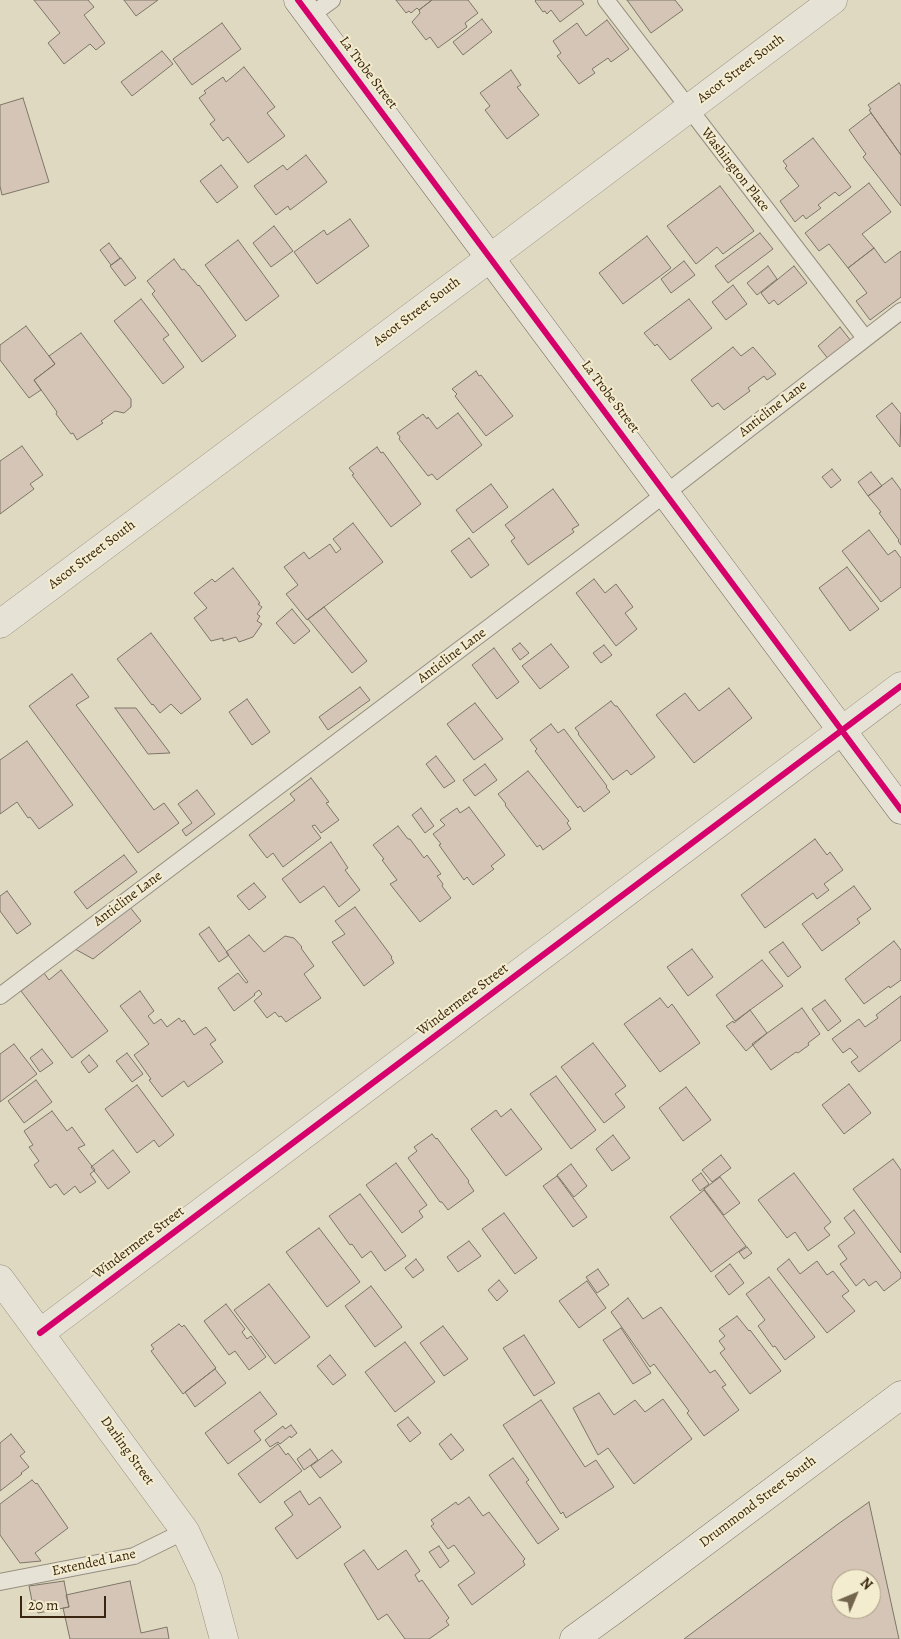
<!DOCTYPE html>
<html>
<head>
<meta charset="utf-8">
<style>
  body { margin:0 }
  #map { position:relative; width:901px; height:1639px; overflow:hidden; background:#e0d9c1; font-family:Alegreya,serif }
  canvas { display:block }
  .north { position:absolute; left:831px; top:1569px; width:50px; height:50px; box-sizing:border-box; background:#f3ecce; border:1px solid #a99c82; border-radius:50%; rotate:45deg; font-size:14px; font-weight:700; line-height:20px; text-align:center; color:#392510 }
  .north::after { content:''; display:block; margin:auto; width:18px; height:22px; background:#73644e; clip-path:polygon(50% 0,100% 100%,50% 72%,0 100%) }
  .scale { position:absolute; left:20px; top:1596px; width:86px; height:22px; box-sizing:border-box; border:2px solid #392510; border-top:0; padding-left:6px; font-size:15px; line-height:18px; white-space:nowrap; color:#392510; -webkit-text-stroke:4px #f3ecce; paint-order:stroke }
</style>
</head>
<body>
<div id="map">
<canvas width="901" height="1639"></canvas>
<div class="north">N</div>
<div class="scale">20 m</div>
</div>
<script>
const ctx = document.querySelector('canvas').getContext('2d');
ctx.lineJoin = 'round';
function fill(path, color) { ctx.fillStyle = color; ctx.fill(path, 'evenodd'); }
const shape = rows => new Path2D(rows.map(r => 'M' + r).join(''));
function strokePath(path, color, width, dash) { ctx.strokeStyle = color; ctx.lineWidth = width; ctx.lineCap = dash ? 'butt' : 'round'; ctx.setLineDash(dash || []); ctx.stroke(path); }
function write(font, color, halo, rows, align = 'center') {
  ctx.font = font + ' Alegreya,serif'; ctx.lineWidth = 4; ctx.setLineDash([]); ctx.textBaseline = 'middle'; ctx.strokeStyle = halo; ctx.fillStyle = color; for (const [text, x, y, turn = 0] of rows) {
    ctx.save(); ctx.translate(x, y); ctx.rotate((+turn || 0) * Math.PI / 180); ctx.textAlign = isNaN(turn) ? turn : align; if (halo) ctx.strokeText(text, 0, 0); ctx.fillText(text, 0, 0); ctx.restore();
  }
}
const building = shape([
  [34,0,88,0,94,7,84,15,105,43,96,50,90,44,64,64,48,43,60,33,34,0],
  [124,0,158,0,136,16,124,0],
  [396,0,432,0,419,10,417,8,411,13,409,11,406,13,396,0],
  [432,0,468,0,478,13,465,23,467,27,438,48,430,37,426,40,412,22,420,13,419,10,432,0],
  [536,0,581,0,584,4,560,22,551,10,547,14,545,11,543,12,535,1,536,0],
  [627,0,675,0,683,10,651,33,627,0],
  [482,19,492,32,463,55,453,42,482,19],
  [607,20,629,49,611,62,608,58,592,69,595,73,579,84,557,56,561,53,553,41,577,23,586,36,607,20],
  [222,23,241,49,192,85,173,59,222,23],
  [162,51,173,64,132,96,121,82,162,51],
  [244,67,275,107,267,113,285,136,248,163,228,137,223,141,210,124,215,120,199,98,206,93,204,91,223,77,226,82,244,67],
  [511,70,521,85,517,87,539,115,507,139,485,110,490,106,480,93,511,70],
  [899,83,901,86,901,155,869,110,871,109,868,105,899,83],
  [23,98,49,182,2,195,0,186,0,105,23,98],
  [871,113,901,155,901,206,863,157,866,154,849,130,871,113],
  [813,138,851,187,839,196,835,192,818,205,821,208,806,219,803,215,795,222,780,201,799,186,785,168,787,166,783,161,813,138],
  [306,155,327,182,290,210,288,206,276,215,254,186,283,165,287,170,306,155],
  [221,165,238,187,217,203,200,181,221,165],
  [869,183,891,212,862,234,874,248,848,268,829,244,819,251,805,233,869,183],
  [720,186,754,231,723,254,717,247,696,264,667,226,720,186],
  [350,219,369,246,317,284,294,252,324,230,327,235,350,219],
  [274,226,293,251,271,267,253,243,274,226],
  [760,233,773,249,728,283,715,266,760,233],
  [647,236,671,268,623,304,599,273,647,236],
  [238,240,279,296,246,321,205,265,238,240],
  [109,243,120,258,111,265,100,250,109,243],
  [874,248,885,263,901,251,901,297,870,320,856,301,867,293,848,268,874,248],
  [121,258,136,278,125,286,110,266,121,258],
  [174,259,182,270,184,269,198,286,199,285,236,336,202,362,152,294,155,291,147,281,174,259],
  [684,261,695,275,671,293,661,279,684,261],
  [768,266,777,279,757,295,747,283,768,266],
  [794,266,807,283,778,305,774,300,769,304,761,293,794,266],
  [733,285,747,304,726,320,712,302,733,285],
  [141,299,169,335,163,339,184,367,163,384,114,321,141,299],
  [689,299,712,328,670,360,657,344,655,346,644,333,689,299],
  [26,326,55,364,34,380,41,390,29,398,0,360,0,345,26,326],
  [840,327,851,341,829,360,818,346,840,327],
  [81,333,131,399,131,407,124,413,115,411,101,421,103,423,77,440,73,433,71,434,56,414,57,412,34,380,55,364,49,356,81,333],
  [733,347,741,356,753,347,776,374,767,380,764,376,748,388,750,391,724,410,718,403,712,407,691,380,733,347],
  [476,371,479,376,481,375,513,416,486,436,455,396,457,394,452,389,476,371],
  [892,403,901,414,900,447,876,416,892,403],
  [458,413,482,445,437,480,432,474,428,476,399,439,400,437,397,433,423,414,427,419,428,417,437,429,458,413],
  [22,446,43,475,30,484,34,489,0,514,0,461,22,446],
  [377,447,381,453,383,452,421,504,391,527,352,475,354,474,349,468,377,447],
  [832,469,841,480,831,488,822,477,832,469],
  [871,472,882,486,868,496,858,482,871,472],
  [892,478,901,490,901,545,898,541,899,540,879,513,881,512,868,496,892,478],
  [491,484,508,507,473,533,456,510,491,484],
  [553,489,579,525,572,529,574,532,528,565,511,541,515,538,505,525,553,489],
  [353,523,383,562,307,620,286,594,298,585,284,567,304,552,309,559,330,544,336,553,341,549,333,539,353,523],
  [869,530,888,555,895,550,901,558,901,587,881,602,842,551,869,530],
  [469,538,489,565,471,578,451,551,469,538],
  [847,567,879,609,850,631,819,588,847,567],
  [233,568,260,603,258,604,262,607,257,614,260,616,257,621,262,624,253,637,239,642,236,637,223,641,223,638,211,641,194,618,207,608,194,593,212,579,215,582,233,568],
  [594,579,605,593,616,584,633,607,625,613,637,629,616,646,576,593,594,579],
  [324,607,367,661,352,673,308,619,324,607],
  [292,609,310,631,294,644,276,623,292,609],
  [151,633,201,699,181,714,171,704,160,713,153,704,152,705,117,659,151,633],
  [520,643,529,653,520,660,512,649,520,643],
  [551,644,569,667,540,689,522,666,551,644],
  [604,645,612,655,601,663,593,653,604,645],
  [494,648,519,682,497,699,472,665,494,648],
  [72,674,89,697,76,705,154,810,164,803,179,823,138,853,29,706,72,674],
  [360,687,370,700,328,730,319,717,360,687],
  [729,688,752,718,694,763,656,715,685,693,699,711,729,688],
  [247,699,270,732,252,745,229,712,247,699],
  [611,701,615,706,617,706,655,757,631,775,627,770,613,780,578,734,579,733,575,728,611,701],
  [475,703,503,739,474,760,447,724,475,703],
  [115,708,136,708,170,753,148,754,115,708],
  [551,724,558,733,564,729,607,786,606,787,610,792,584,812,580,806,578,808,535,751,537,749,530,740,551,724],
  [27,741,73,805,39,829,30,817,28,818,17,802,0,814,0,760,27,741],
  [436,756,455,781,444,788,426,764,436,756],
  [485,764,497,780,475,796,463,780,485,764],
  [528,771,569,821,567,823,571,829,543,850,540,845,537,847,505,805,506,804,498,794,528,771],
  [311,778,329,802,326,803,339,820,321,833,315,825,312,826,321,838,283,867,273,853,267,858,249,835,295,800,290,794,311,778],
  [197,790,215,814,186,836,182,830,192,823,178,804,197,790],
  [469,807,505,855,491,866,494,869,473,885,467,877,464,880,439,845,441,844,433,834,445,825,440,820,457,808,460,813,469,807],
  [421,808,434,826,425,833,412,815,421,808],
  [398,826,408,839,410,839,424,858,427,855,441,874,437,876,443,884,442,886,451,898,420,922,390,884,397,880,382,860,384,859,373,845,398,826],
  [815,839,827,855,830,852,843,870,824,884,829,890,817,899,813,893,765,928,741,895,815,839],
  [331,842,348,868,345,870,360,890,339,907,324,886,300,903,282,879,331,842],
  [124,855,137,872,87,909,74,892,124,855],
  [254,883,266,897,249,910,237,896,254,883],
  [854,886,871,909,857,919,860,923,822,951,802,924,854,886],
  [7,891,31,924,17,934,0,911,0,896,7,891],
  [129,906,141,921,93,959,75,949,129,906],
  [355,907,392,957,391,958,394,963,364,986,332,942,345,934,335,921,355,907],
  [209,927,229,955,219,962,199,934,209,927],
  [249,935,264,952,285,936,294,938,302,947,301,948,314,966,304,974,321,998,286,1022,281,1016,279,1017,275,1012,267,1018,254,1001,262,994,259,990,254,994,255,995,234,1011,218,988,238,973,246,983,248,982,226,952,249,935],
  [894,941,901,950,901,980,890,988,889,986,864,1004,845,979,894,941],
  [783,942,801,967,788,977,769,952,783,942],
  [692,949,713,977,688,996,667,967,692,949],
  [762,960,783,986,735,1021,716,995,762,960],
  [61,970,108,1031,72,1058,21,991,44,973,49,980,61,970],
  [140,991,154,1011,148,1016,154,1024,161,1019,167,1027,179,1018,182,1022,184,1020,194,1035,206,1027,216,1040,210,1044,223,1062,188,1087,184,1081,162,1097,149,1080,151,1079,134,1055,149,1044,120,1006,140,991],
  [901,996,901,1040,859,1072,851,1062,858,1057,850,1048,843,1053,832,1039,859,1019,865,1027,878,1018,876,1015,901,996],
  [660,998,668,1008,672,1004,700,1043,660,1072,624,1024,660,998],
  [825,1000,841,1021,828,1031,812,1009,825,1000],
  [802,1008,820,1034,808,1043,809,1045,798,1053,796,1052,771,1070,752,1044,802,1008],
  [750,1010,767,1033,746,1051,726,1026,733,1021,734,1023,750,1010],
  [593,1043,626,1086,615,1094,625,1107,604,1123,561,1067,593,1043],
  [14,1044,37,1074,0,1102,0,1054,14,1044],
  [42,1049,53,1063,40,1072,30,1058,42,1049],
  [127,1053,143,1074,132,1082,116,1061,127,1053],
  [89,1055,98,1066,89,1073,81,1062,89,1055],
  [556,1076,596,1130,571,1149,530,1094,556,1076],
  [36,1080,52,1102,24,1123,8,1101,36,1080],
  [849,1084,871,1113,844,1134,822,1105,849,1084],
  [137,1085,174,1135,159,1147,154,1140,137,1153,105,1109,137,1085],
  [686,1087,711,1120,683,1141,659,1108,686,1087],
  [511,1109,542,1149,506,1176,471,1129,496,1110,501,1117,511,1109],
  [52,1111,67,1131,72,1127,85,1145,78,1148,95,1170,90,1174,96,1182,80,1193,75,1186,64,1195,56,1184,50,1188,34,1165,39,1161,29,1147,33,1145,24,1131,52,1111],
  [432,1134,436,1139,437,1138,469,1181,468,1182,474,1191,448,1210,442,1202,440,1202,408,1158,417,1151,414,1147,432,1134],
  [613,1135,630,1158,612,1171,596,1149,613,1135],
  [113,1150,130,1172,108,1189,91,1167,113,1150],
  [721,1155,731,1168,712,1182,702,1170,721,1155],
  [893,1159,901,1170,901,1253,853,1189,893,1159],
  [396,1163,427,1205,419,1211,423,1217,402,1233,366,1185,396,1163],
  [571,1164,587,1186,574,1197,557,1175,571,1164],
  [701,1173,709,1184,700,1191,692,1180,701,1173],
  [794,1173,831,1222,824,1228,830,1235,808,1251,795,1232,787,1238,758,1200,794,1173],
  [557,1176,587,1217,573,1227,543,1186,557,1176],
  [720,1177,740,1203,724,1215,704,1189,720,1177],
  [704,1190,746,1246,711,1272,670,1217,704,1190],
  [360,1194,406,1256,385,1271,371,1251,362,1258,352,1244,350,1245,329,1216,360,1194],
  [854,1210,901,1273,901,1278,884,1291,876,1281,869,1286,864,1279,856,1286,840,1264,847,1259,838,1246,855,1233,844,1218,854,1210],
  [504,1213,537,1258,515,1274,482,1229,504,1213],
  [319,1228,360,1282,327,1307,286,1252,319,1228],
  [469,1241,481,1256,458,1272,447,1257,469,1241],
  [747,1247,752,1253,744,1259,739,1252,747,1247],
  [416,1259,424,1270,413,1278,405,1268,416,1259],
  [789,1259,800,1274,817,1261,827,1275,833,1271,849,1291,842,1296,855,1311,827,1333,777,1269,789,1259],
  [730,1264,744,1283,729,1295,715,1276,730,1264],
  [598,1269,609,1285,597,1293,586,1277,598,1269],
  [769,1277,815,1337,785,1360,775,1346,773,1347,758,1326,765,1320,746,1294,769,1277],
  [499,1280,508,1291,497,1301,488,1290,499,1280],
  [587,1281,606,1308,579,1328,559,1301,587,1281],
  [269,1284,310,1337,275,1364,234,1310,269,1284],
  [371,1286,402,1327,375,1347,345,1306,371,1286],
  [628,1298,643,1319,661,1307,710,1373,715,1370,726,1385,722,1387,739,1410,704,1436,687,1413,689,1411,654,1364,650,1367,611,1312,628,1298],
  [226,1304,245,1329,242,1332,247,1339,251,1336,266,1357,249,1370,235,1351,229,1355,204,1321,226,1304],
  [737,1316,749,1331,750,1330,781,1371,750,1394,720,1353,725,1349,719,1341,725,1336,719,1329,737,1316],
  [179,1324,182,1327,184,1325,216,1368,183,1394,151,1351,154,1349,151,1345,179,1324],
  [443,1326,468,1359,444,1376,420,1343,443,1326],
  [621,1328,651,1373,633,1384,603,1340,621,1328],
  [524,1335,555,1383,534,1396,503,1348,524,1335],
  [405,1342,435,1382,395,1412,365,1372,405,1342],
  [330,1355,346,1375,333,1385,317,1366,330,1355],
  [215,1369,226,1383,195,1407,185,1392,215,1369],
  [260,1392,277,1414,254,1431,261,1440,228,1464,205,1433,260,1392],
  [599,1393,614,1415,635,1400,645,1412,663,1399,692,1439,634,1484,608,1448,598,1455,573,1408,599,1393],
  [541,1400,585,1467,596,1460,614,1487,566,1518,563,1512,561,1514,503,1425,541,1400],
  [408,1417,421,1433,410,1442,397,1425,408,1417],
  [291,1425,297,1433,291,1438,290,1436,280,1444,278,1442,270,1447,265,1440,283,1426,285,1429,291,1425],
  [11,1434,25,1452,20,1456,29,1467,21,1473,22,1474,0,1491,0,1443,11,1434],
  [451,1434,464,1450,451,1460,439,1444,451,1434],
  [278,1444,286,1455,288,1453,302,1471,260,1503,238,1474,278,1444],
  [310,1449,318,1460,304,1470,297,1459,310,1449],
  [332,1450,342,1462,320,1478,311,1466,332,1450],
  [513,1458,529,1480,526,1482,559,1529,538,1544,489,1475,513,1458],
  [32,1480,36,1484,37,1483,68,1528,35,1553,41,1561,20,1563,0,1535,0,1504,32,1480],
  [300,1491,309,1505,320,1497,341,1527,297,1559,275,1528,293,1515,284,1502,300,1491],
  [469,1497,483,1516,489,1512,525,1559,523,1561,525,1565,472,1605,458,1585,475,1573,454,1545,448,1549,431,1526,434,1524,431,1520,456,1502,458,1505,469,1497],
  [869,1502,899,1639,684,1639,838,1524,869,1502],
  [841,1579,871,1579,871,1609,841,1609,841,1579],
  [439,1546,449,1561,440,1568,429,1552,439,1546],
  [364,1550,378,1570,406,1550,420,1571,415,1575,419,1582,422,1580,449,1618,446,1621,449,1625,429,1639,405,1639,387,1614,378,1620,344,1564,364,1550],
  [64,1581,69,1607,38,1613,35,1600,32,1601,29,1586,64,1581],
  [130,1581,141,1633,167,1627,169,1639,70,1639,63,1608,69,1607,66,1595,130,1581]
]);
const lane = shape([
  [606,0,865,338],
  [310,16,332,0],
  [0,996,617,531,901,311],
  [0,1582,134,1556,185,1531]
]);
const street = shape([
  [0,624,490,258,833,0],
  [0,1279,185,1531,208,1580,224,1639],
  [40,1333,901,686]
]);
const secondary = shape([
  [298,0,901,810],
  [574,1639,614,1610,901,1395]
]);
const cycleway = shape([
  [298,0,901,810],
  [40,1333,901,686]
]);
const streetNames = [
  ["Ascot Street South",741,69,-37],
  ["La Trobe Street",368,73,53],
  ["Washington Place",735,170,52],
  ["Ascot Street South",417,312,-37],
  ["La Trobe Street",610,397,53],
  ["Anticline Lane",773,409,-38],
  ["Ascot Street South",92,555,-37],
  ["Anticline Lane",452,656,-37],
  ["Anticline Lane",128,899,-37],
  ["Windermere Street",463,1000,-37],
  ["Windermere Street",139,1243,-37],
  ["Darling Street",127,1451,54],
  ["Drummond Street South",758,1502,-37],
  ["Extended Lane",94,1563,-12]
];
fill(building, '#d4c5b7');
strokePath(building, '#7d7667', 1);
strokePath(lane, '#958e7e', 18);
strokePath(street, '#958e7e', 29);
strokePath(secondary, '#7d7667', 29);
strokePath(lane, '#e6e3d6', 16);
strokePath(street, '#e6e3d6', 28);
strokePath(secondary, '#e6e3d6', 28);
strokePath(cycleway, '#d6006c', 6);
write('14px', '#392510', '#f3ecce', streetNames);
</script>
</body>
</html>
